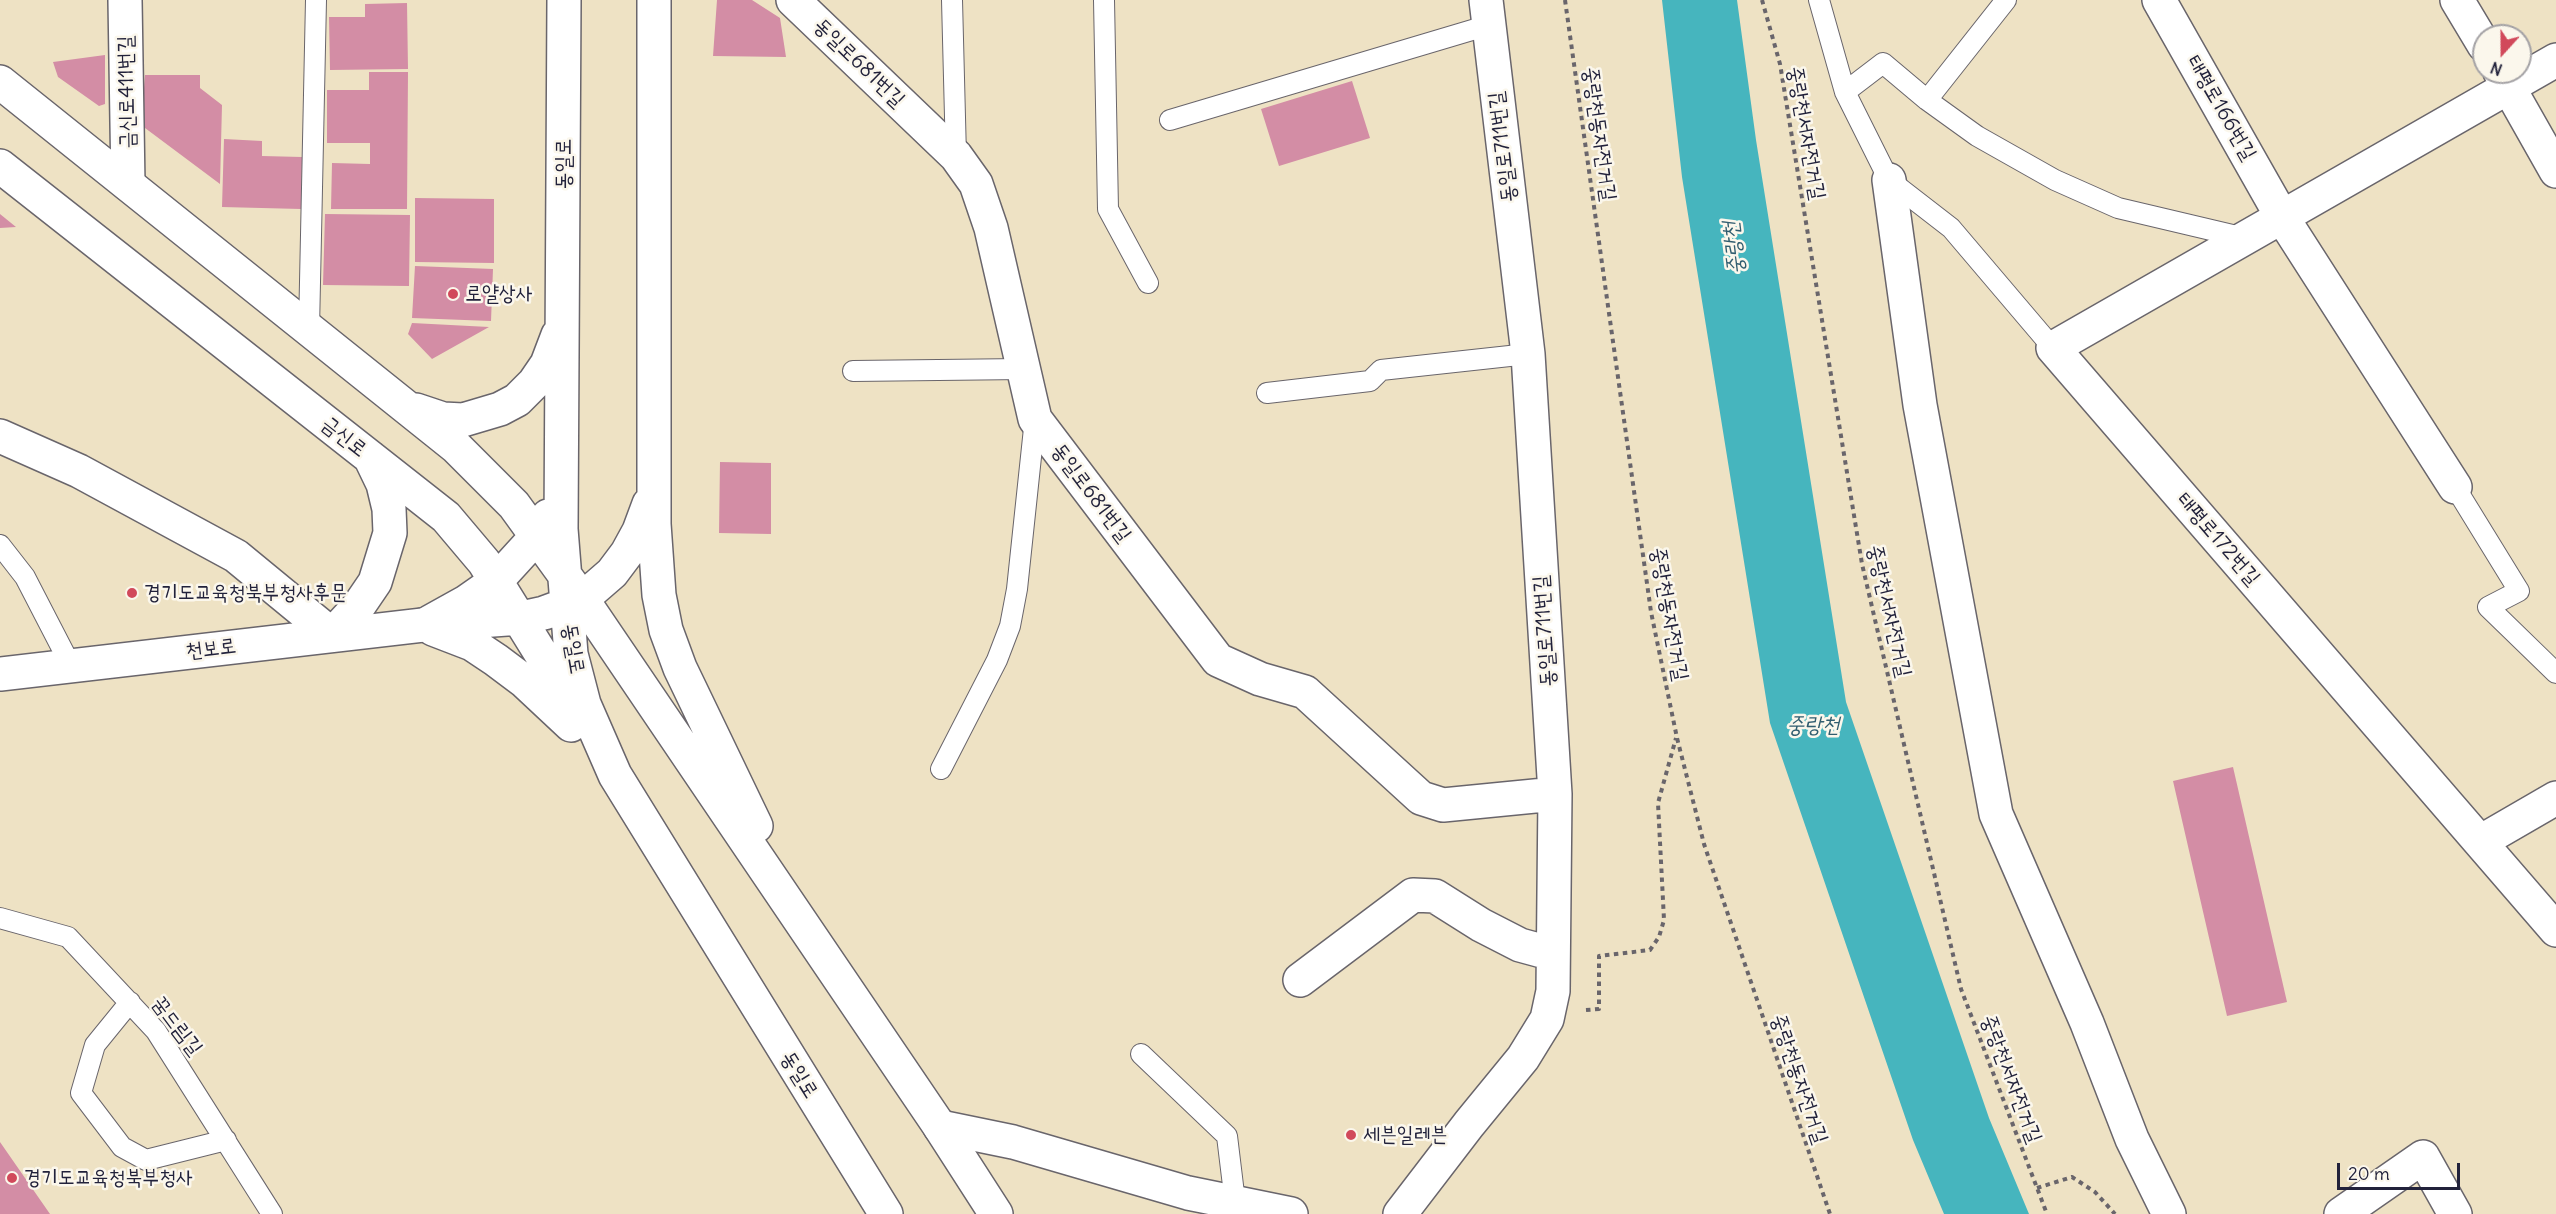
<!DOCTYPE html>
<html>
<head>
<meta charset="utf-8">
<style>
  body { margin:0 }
  #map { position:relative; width:2556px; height:1214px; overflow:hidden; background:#eee2c4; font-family:Delius,sans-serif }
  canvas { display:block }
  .north { position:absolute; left:2472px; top:24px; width:60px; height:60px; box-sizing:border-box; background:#fbf7ec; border:2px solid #a4a2a5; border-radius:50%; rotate:201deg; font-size:16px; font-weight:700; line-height:24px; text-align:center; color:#22223b }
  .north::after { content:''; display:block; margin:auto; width:21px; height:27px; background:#d1495b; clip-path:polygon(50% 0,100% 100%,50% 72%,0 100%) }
  .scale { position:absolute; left:2337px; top:1163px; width:123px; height:27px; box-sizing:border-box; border:3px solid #22223b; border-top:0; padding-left:8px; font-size:18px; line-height:21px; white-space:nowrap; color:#22223b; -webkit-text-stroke:4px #fbf7ec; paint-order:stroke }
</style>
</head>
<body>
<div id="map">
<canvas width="2556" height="1214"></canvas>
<div class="north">N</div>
<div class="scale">20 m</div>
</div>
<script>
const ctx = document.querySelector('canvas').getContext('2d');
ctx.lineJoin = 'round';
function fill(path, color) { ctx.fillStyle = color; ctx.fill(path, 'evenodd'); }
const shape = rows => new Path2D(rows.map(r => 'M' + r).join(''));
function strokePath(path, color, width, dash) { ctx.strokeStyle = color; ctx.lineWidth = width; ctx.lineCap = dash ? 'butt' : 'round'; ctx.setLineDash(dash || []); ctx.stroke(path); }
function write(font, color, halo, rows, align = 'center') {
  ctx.font = font + ' Delius,"Poor Story",sans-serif'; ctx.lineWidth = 5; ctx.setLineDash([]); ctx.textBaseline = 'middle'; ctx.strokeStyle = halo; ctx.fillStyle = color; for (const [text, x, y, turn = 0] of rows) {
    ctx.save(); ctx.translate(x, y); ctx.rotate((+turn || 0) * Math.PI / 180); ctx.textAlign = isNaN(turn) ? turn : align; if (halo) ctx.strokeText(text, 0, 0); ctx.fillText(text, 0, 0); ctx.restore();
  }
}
const water = shape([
  [1662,0,1737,0,1756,140,1846,702,1989,1118,2029,1214,1944,1214,1913,1140,1770,723,1682,177]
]);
const building = shape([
  [717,0,752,0,780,18,786,57,713,56],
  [407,3,408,69,330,70,329,17,365,17,365,4],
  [105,55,105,104,99,106,58,77,53,62],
  [369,72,408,72,407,209,331,209,332,163,370,164,370,143,327,143,327,90,369,90],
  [145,75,200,75,200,88,222,105,220,184,141,125],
  [1352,81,1370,138,1279,166,1261,109],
  [224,139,262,141,262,156,302,157,301,209,222,207],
  [415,198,494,199,494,263,415,262],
  [0,214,16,227,0,228],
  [325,214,410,215,409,286,323,285],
  [415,266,493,269,491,321,412,318],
  [412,323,489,327,432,359,408,334],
  [720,462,771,463,771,534,719,533],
  [2233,767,2287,1002,2227,1016,2173,781],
  [0,1142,50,1214,0,1214]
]);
const path = shape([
  [1565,0,1651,612,1677,738,1704,844,1830,1214],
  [1762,0,1780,64,1862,564,1961,989,2047,1214],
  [1586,1010,1599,1009,1599,956,1650,950,1659,937,1664,920,1658,803,1676,738],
  [2037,1188,2072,1177,2095,1192,2115,1214]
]);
const lane = shape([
  [952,0,956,156],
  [1104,0,1108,209,1148,283],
  [1819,0,1845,92,1889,180,1951,228,2053,348],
  [1845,92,1883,63,1927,100,1977,136,2055,180,2118,208,2245,238],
  [1927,100,2006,0],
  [1170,120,1489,25],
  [309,329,316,0],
  [853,371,1023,369],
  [1267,393,1370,381,1381,370,1528,354],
  [2455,487,2519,591,2488,607,2556,673],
  [0,545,25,577,71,666],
  [941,769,997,660,1010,626,1017,589,1035,419],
  [0,918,68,937,156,1031,272,1214],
  [130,1002,95,1045,81,1093,122,1147,146,1160,226,1140],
  [1141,1054,1227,1136,1235,1202]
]);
const street = shape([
  [125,0,128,184],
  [793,0,956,156,976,184,991,228,1035,419,1218,660,1260,679,1305,692,1421,798,1443,805,1555,794],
  [2159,0,2282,217,2455,487],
  [2457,0,2484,45],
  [2556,60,2053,348,2556,930],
  [2500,72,2556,171],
  [1889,180,1920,405,1996,814,2087,1023,2132,1139,2169,1214],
  [0,436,79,471,236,556,332,635],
  [0,674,423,625],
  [2480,842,2556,798],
  [1300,980,1413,895,1435,896,1481,925,1520,945,1553,954],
  [940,1127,1013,1142,1188,1193,1291,1214],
  [1400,1214,1469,1124,1523,1058,1547,1019,1553,991,1555,794,1528,354,1486,0],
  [2341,1214,2423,1157,2455,1214]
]);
const secondary = shape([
  [564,0,561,529,571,654,584,704,615,775,886,1214],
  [654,0,654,524,659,595,666,630,680,668,756,826],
  [0,82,456,447,514,505,582,599,940,1127,996,1214],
  [0,166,446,517,484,562,574,707],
  [416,410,443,419,463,420,500,409,517,400,534,383,547,364,558,335],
  [430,622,466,602,496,581,538,535,548,516],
  [423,625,521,618,544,613,582,599,612,573,627,553,639,531,649,504],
  [433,629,472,644,496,660,524,681,571,725],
  [332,635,358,607,375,582,390,533,389,509,383,484,370,457]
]);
const markers = [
  [453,294,6,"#d1495b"],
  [132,593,6,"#d1495b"],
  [1351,1135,6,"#d1495b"],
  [12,1178,6,"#d1495b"]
];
const streetNames = [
  ["동일로681번길",859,63,44],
  ["금신로411번길",127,92,-91],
  ["태평로166번길",2221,108,60],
  ["중랑천서자전거길",1806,133,80],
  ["중랑천동자전거길",1599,134,82],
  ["동일로711번길",1503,147,-97],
  ["동일로",564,164,-90],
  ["금신로",344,437,38],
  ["동일로681번길",1091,493,53],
  ["태평로172번길",2218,539,49],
  ["중랑천서자전거길",1889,611,77],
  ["중랑천동자전거길",1669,614,80],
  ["동일로711번길",1545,631,-94],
  ["천보로",211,649,-7],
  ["동일로",573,649,80],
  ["꿈드림길",177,1026,53],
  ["동일로",799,1075,58],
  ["중랑천동자전거길",1799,1079,71],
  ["중랑천서자전거길",2011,1079,69]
];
const poiNames = [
  ["로얄상사",465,294],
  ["경기도교육청북부청사후문",144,593],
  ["세븐일레븐",1363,1135],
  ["경기도교육청북부청사",24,1178]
];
const waterNames = [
  ["중랑천",1734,248,-97],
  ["중랑천",1813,726]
];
fill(water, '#46b5be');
fill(building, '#d38da5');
strokePath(lane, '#69656b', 22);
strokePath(street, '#69656b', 36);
strokePath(secondary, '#69656b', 36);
strokePath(path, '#69656b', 4, [4.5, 4.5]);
strokePath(lane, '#fff', 20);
strokePath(street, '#fff', 33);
strokePath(secondary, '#fff', 33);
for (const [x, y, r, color] of markers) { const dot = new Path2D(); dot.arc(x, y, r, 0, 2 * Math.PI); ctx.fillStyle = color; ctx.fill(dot); strokePath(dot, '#fbf7ec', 2); }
write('21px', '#22223b', '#fbf7ec', streetNames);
write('21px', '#22223b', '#fbf7ec', poiNames, 'left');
write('italic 22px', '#305d6f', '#fbf7ec', waterNames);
</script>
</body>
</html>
